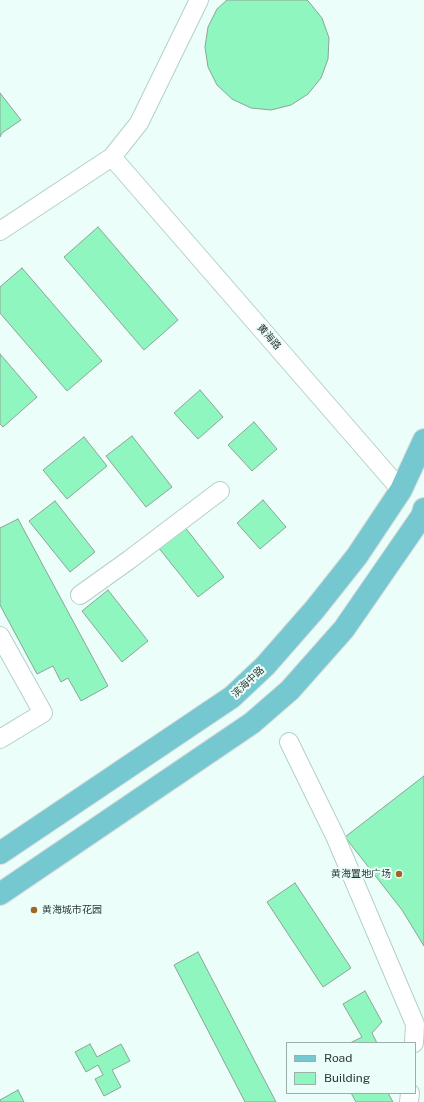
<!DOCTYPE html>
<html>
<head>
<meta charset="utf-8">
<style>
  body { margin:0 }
  #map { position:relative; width:424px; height:1102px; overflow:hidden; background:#ecfefa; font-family:"Public Sans",sans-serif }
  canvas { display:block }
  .legend { position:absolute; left:286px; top:1042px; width:130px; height:52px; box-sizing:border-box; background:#ecfefa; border:1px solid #9faeab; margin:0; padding:5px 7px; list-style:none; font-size:12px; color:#2b3735 }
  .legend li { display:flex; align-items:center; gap:8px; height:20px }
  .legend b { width:20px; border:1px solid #9faeab }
</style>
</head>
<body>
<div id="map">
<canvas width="424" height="1102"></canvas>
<ul class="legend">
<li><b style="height:5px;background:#76c8d0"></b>Road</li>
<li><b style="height:11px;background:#8ef6be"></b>Building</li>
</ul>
</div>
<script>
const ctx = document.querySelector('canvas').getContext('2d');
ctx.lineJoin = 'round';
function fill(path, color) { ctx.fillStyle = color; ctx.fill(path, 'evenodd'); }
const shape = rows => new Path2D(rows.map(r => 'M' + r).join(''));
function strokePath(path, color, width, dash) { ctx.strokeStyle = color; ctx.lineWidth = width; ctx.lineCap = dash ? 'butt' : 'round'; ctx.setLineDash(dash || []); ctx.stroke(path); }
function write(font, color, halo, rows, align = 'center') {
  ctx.font = font + ' "Public Sans","Noto Sans SC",sans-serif'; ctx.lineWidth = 4; ctx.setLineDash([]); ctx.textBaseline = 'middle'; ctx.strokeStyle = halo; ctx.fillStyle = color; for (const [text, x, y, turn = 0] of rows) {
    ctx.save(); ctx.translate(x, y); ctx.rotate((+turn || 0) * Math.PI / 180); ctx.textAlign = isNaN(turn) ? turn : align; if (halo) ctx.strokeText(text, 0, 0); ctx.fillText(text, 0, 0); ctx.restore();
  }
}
const building = shape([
  [227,0,307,0,309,2,322,18,329,38,328,59,321,78,308,94,291,105,271,110,251,108,232,99,217,85,208,67,205,47,208,27,217,9,227,0],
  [0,93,21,120,2,133,0,137,0,93],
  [98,227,178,320,144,350,64,257,98,227],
  [22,268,102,361,67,391,0,313,0,287,22,268],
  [0,354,37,397,3,427,0,424,0,354],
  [200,390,223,417,198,439,174,413,200,390],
  [254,422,277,449,252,471,228,445,254,422],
  [132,436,172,487,146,507,106,456,132,436],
  [84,437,107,466,67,499,43,470,84,437],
  [263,500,286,527,260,549,237,523,263,500],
  [55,501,95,552,70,572,29,521,55,501],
  [18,519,108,686,81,701,68,678,61,682,53,666,37,674,0,605,0,528,18,519],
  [184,526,224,577,198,597,158,547,184,526],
  [108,590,148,641,122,662,82,611,108,590],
  [424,776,424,946,402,910,345,837,424,776],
  [295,883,351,968,323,987,267,902,295,883],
  [198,952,276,1102,245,1102,174,965,198,952],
  [365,991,382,1022,372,1033,377,1043,350,1043,362,1037,343,1004,365,991],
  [90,1044,97,1057,121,1044,130,1061,112,1070,121,1087,104,1096,95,1079,103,1075,98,1065,86,1072,75,1052,90,1044],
  [18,1090,24,1102,0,1102,0,1100,18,1090],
  [351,1093,388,1093,393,1102,356,1102,351,1093]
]);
const minor = shape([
  [112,157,401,490],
  [0,231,112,157,139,123,199,0],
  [80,595,129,560,220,491],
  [0,636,43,713,0,739],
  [289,742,335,836,415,1024,414,1043],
  [409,1102,410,1093]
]);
const major = shape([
  [0,853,232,697,265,666,315,609,357,556,401,490,424,440],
  [0,894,252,723,290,690,344,629,422,516,424,509]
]);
const markers = [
  [399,874,4,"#9e6622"],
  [34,910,4,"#9e6622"]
];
const streetNames = [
  ["黄海路",269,337,49],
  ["滨海中路",248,682,-43]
];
const poiNames = [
  ["黄海置地广场",391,874],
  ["黄海城市花园",42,910,"left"]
];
fill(building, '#8ef6be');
strokePath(building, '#8da396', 1);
strokePath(minor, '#b3d0ca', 20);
strokePath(major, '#d9dbdb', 24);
strokePath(minor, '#fff', 18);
strokePath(major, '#76c8d0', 22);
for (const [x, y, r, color] of markers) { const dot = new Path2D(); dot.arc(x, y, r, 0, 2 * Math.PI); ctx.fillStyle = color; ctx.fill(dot); strokePath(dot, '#ecfefa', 1.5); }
write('10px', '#2b3735', '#ecfefa', streetNames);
write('10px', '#2b3735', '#ecfefa', poiNames, 'right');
</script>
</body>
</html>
